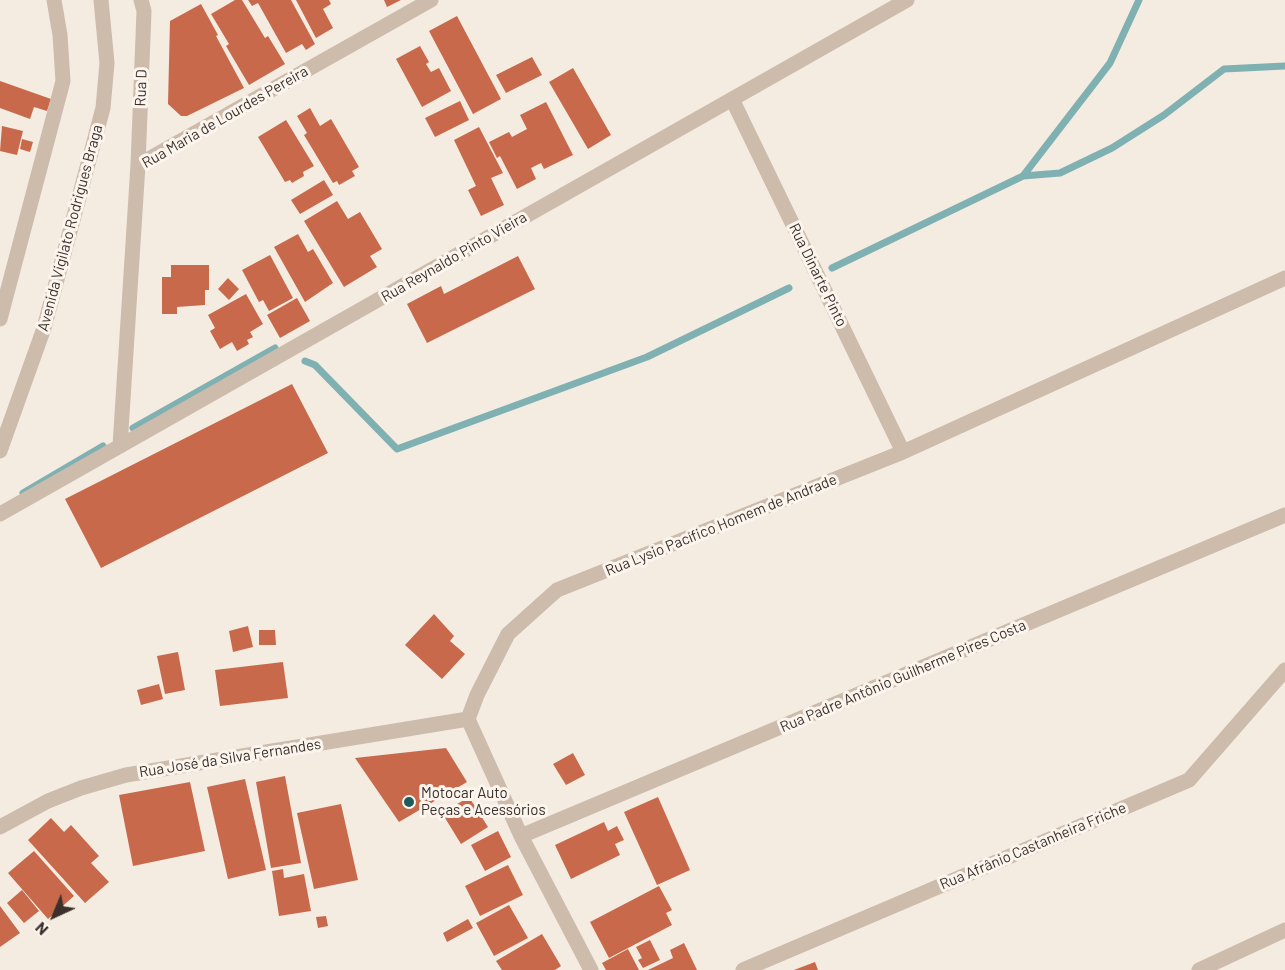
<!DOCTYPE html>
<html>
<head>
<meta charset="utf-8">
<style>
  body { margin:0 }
  #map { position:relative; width:1285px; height:970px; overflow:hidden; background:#f4ebe1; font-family:Barlow,sans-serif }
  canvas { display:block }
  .north { position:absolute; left:24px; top:886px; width:60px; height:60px; -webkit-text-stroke:4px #fbf5ee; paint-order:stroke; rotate:224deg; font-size:16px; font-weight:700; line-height:24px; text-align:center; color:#3b302b }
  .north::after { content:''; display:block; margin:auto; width:21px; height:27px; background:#3b302b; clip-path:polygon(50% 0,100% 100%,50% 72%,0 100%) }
</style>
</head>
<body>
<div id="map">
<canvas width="1285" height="970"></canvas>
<div class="north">N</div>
</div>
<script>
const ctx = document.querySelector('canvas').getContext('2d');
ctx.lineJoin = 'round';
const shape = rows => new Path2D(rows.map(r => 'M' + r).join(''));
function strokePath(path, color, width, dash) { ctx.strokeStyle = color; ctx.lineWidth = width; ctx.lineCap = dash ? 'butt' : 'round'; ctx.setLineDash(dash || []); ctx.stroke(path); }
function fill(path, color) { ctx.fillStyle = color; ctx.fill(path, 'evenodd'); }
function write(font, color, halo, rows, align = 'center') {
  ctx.font = font + ' Barlow,sans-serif'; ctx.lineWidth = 6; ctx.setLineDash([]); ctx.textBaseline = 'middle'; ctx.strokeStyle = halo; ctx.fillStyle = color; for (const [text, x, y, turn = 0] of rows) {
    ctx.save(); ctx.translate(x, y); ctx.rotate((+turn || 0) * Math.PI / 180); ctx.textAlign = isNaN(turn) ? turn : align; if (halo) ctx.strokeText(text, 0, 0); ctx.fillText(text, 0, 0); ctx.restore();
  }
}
const stream = shape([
  [1023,176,1110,63,1139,0],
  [832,268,1023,176,1060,173,1112,148,1164,115,1224,69,1285,66],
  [305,361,315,365,397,449,647,357,789,288],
  [133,428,275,348],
  [23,493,103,446]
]);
const building = shape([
  [235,0,242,0,265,38,268,36,285,64,249,85,226,46,229,44,211,14],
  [248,0,291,0,315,44,306,50,302,44,286,53,258,3,252,6],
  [296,0,329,0,331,4,323,9,333,28,316,38],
  [384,0,401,0,387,7],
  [201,4,218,35,216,36,244,88,187,116,181,116,168,104,170,21],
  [457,16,501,99,473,114,429,31],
  [420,46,429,62,426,64,431,72,439,68,451,91,422,107,396,59],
  [532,57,542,75,506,93,496,75],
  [573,68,611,135,588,149,549,82],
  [0,81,51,99,47,111,34,107,30,119,0,108],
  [460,101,469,120,435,137,425,118],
  [546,102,573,155,544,169,541,163,531,168,536,179,517,189,500,156,497,158,489,142,509,132,512,137,527,129,520,115],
  [310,108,320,126,331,119,359,167,352,171,355,176,339,185,337,181,333,183,304,135,307,133,297,116],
  [286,120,314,166,303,172,304,176,292,183,290,180,285,182,258,137],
  [2,126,23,131,17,155,0,151],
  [479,127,503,173,491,178,504,205,481,216,468,190,476,186,454,140],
  [22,139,33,142,30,152,20,149],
  [324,180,333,195,300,214,291,200],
  [337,201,348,219,360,212,382,249,370,256,377,267,344,287,304,221],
  [298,234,308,252,313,249,333,283,305,302,274,247],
  [270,255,293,298,269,311,263,300,259,302,242,270],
  [518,256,535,289,427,343,407,304,441,286,444,294],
  [171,265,209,265,209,290,205,290,205,305,177,307,177,314,162,314,162,277,171,277],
  [228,278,239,289,229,300,218,289],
  [246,294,263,324,250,332,253,337,247,340,249,344,237,351,232,342,220,349,210,331,215,328,208,315],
  [297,298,310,321,280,338,267,315],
  [292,384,328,453,101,568,65,499],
  [434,614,454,636,450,641,465,654,442,679,405,645],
  [248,626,253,647,233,652,229,631],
  [259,630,275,630,276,645,259,645],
  [178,652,185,690,165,694,157,656],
  [283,662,288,698,220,706,215,670],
  [159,684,163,699,141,705,137,690],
  [446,748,467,782,399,822,355,758],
  [573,753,585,775,566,785,553,764],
  [285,776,301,863,271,868,256,782],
  [245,779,266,870,228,879,207,787],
  [190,782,205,851,133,866,119,795],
  [469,797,488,827,461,844,442,813],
  [658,797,690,870,657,885,624,812],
  [341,804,358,880,314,889,297,813],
  [51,818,64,832,71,825,99,856,91,863,109,882,85,903,28,840],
  [604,822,608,831,617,826,624,840,615,844,620,855,571,879,555,845],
  [498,831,511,857,485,871,471,845],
  [34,851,74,896,48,919,8,873],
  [508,865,523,895,480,916,465,886],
  [283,869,284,878,304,874,311,911,279,916,272,871],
  [659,886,672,910,666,913,672,925,609,958,590,922],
  [22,890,39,911,24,923,7,903],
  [509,905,528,938,494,956,476,923],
  [0,906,20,933,0,947],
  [326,916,328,926,318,928,316,917],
  [468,919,473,928,447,942,443,933],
  [542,934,561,966,555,970,502,970,496,961],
  [650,940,660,960,643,968,638,960,642,958,636,947],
  [684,943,697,970,648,970,673,958,670,950],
  [628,949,639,970,606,970,602,963],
  [815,962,818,970,794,970]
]);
const minor = shape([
  [732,99,903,452],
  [138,165,144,11,141,0],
  [120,446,138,165,431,0],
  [0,514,907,0],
  [0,827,48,801,81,788,126,775,468,719],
  [521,836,1285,515],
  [591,970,521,836,468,719,477,695,508,634,557,590,903,452,1285,278],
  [743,970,1189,780,1285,670],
  [1199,970,1285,930]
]);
const tertiary = shape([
  [0,319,63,81,60,35,54,0],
  [0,451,44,328,103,108,107,63,101,0]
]);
const markers = [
  [409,802,6,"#1f5a5e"]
];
const streetNames = [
  ["Rua D",141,88,-88],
  ["Rua Maria de Lourdes Pereira",225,117,-30],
  ["Avenida Vigilato Rodrigues Braga",70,228,-75],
  ["Rua Reynaldo Pinto Vieira",454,257,-30],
  ["Rua Dinarte Pinto",818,275,64],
  ["Rua Lysio Pacífico Homem de Andrade",721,525,-22],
  ["Rua Padre Antônio Guilherme Pires Costa",903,676,-23],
  ["Rua José da Silva Fernandes",230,758,-9],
  ["Rua Afrânio Castanheira Friche",1033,846,-23]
];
const poiNames = [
  ["Motocar Auto",421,793],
  ["Peças e Acessórios",421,810]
];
strokePath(stream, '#7fb0b2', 7);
fill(building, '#c8694b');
strokePath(minor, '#cdbbac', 15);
strokePath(tertiary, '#cdbbac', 15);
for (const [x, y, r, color] of markers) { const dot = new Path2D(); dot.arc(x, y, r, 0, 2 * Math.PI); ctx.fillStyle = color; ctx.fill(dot); strokePath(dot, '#fbf5ee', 2); }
write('15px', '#3b302b', '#fbf5ee', streetNames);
write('15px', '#3b302b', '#fbf5ee', poiNames, 'left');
</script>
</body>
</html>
